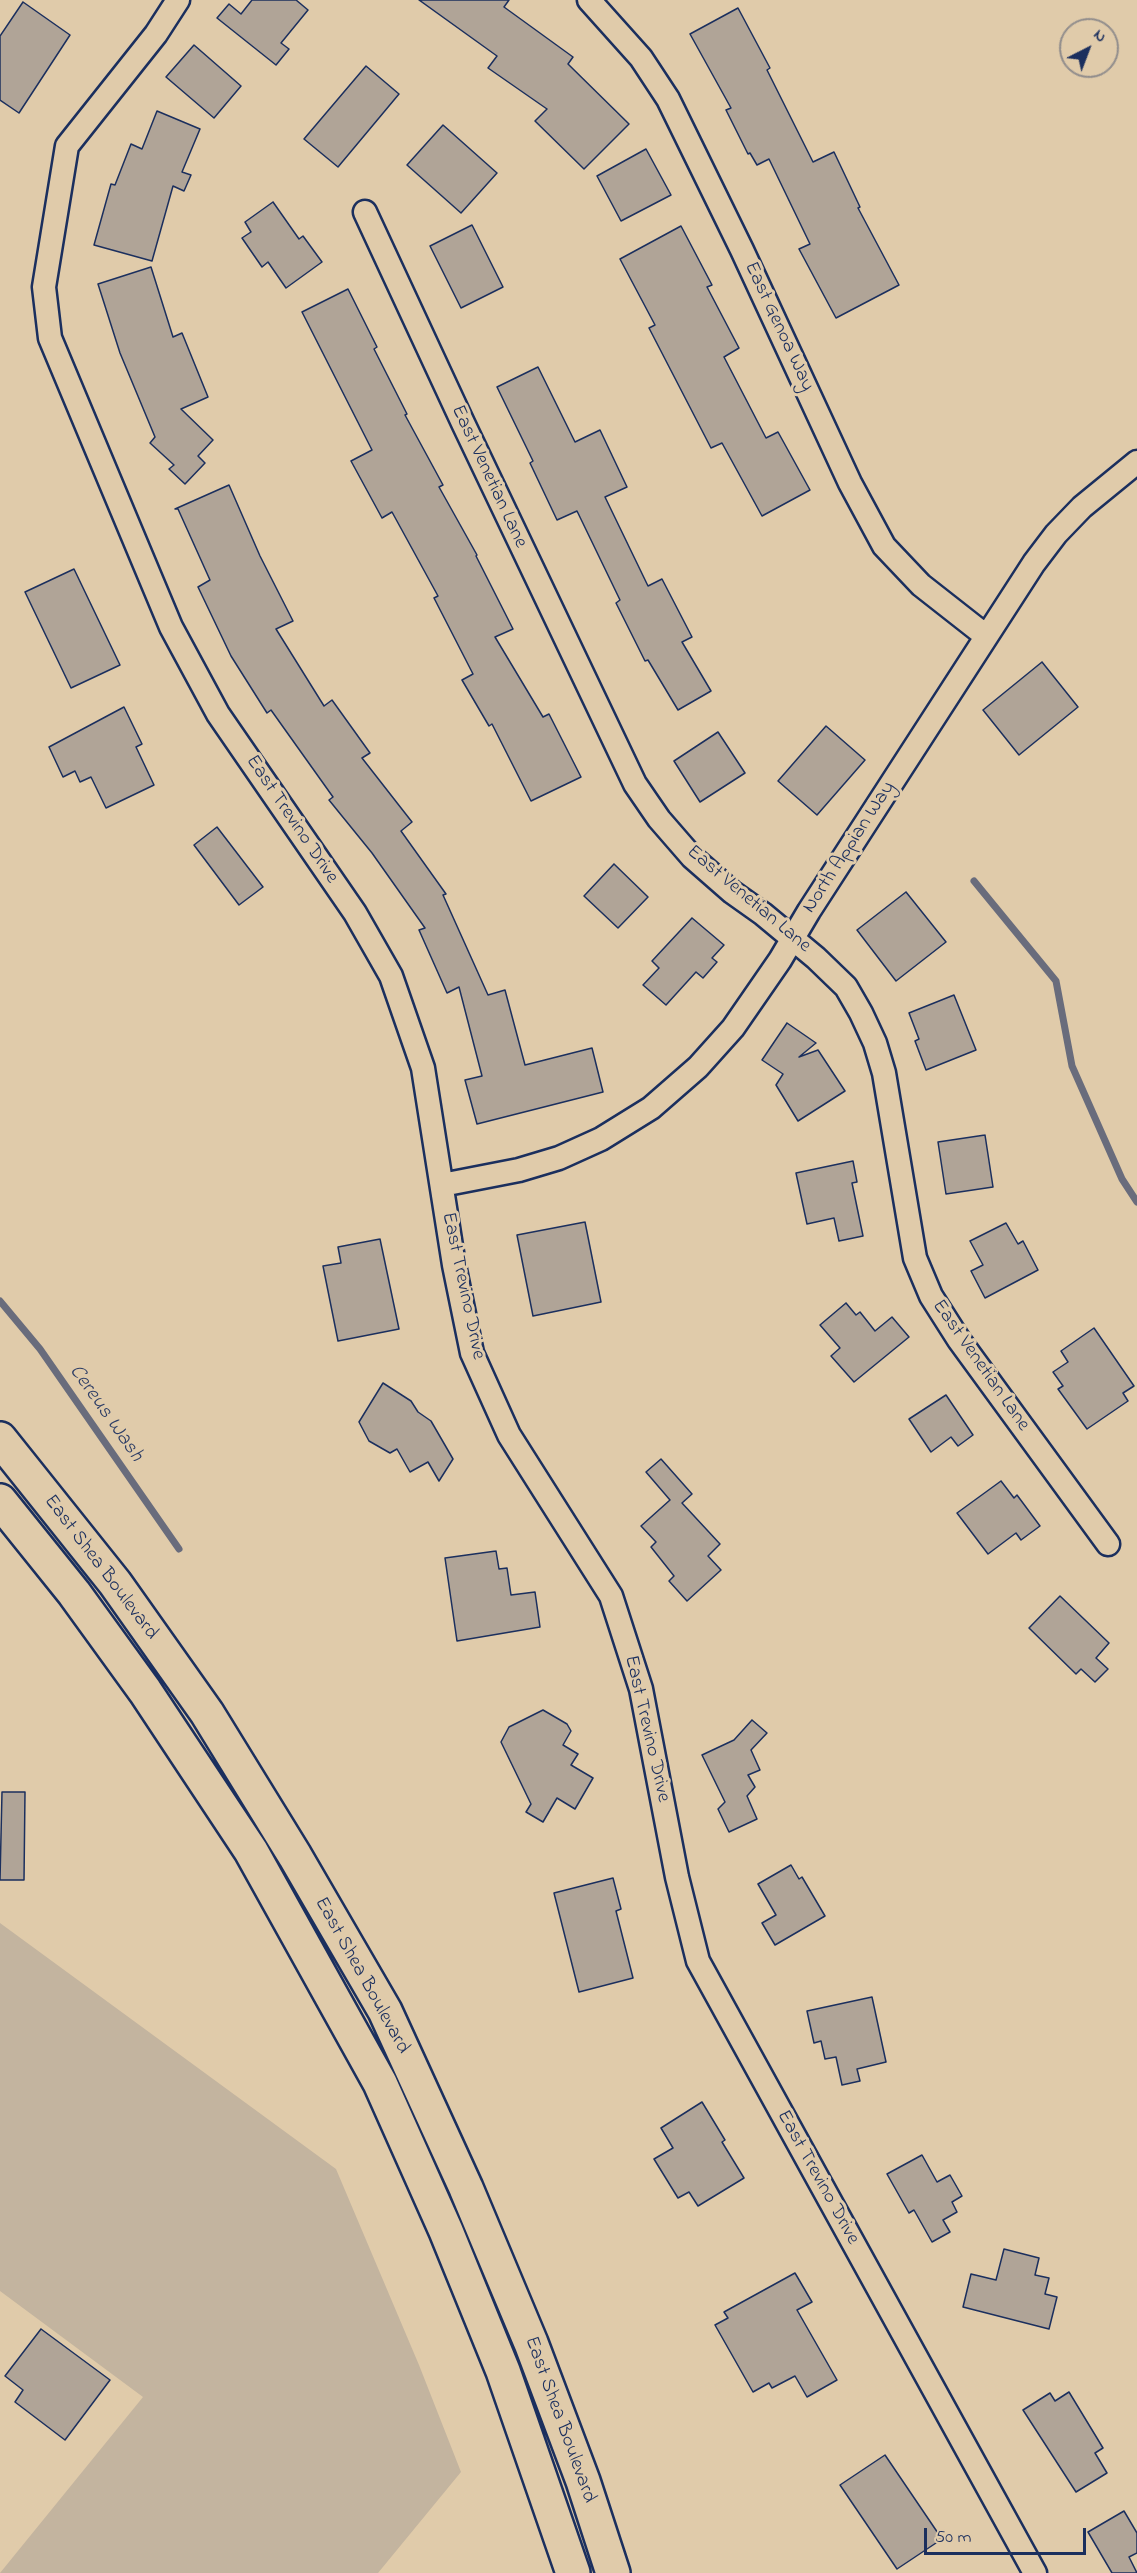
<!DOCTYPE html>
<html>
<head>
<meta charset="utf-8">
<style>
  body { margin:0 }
  #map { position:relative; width:1137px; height:2573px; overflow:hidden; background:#e0cbaa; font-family:"Indie Flower",sans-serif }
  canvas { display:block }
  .north { position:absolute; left:1059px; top:18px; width:60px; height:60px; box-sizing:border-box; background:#e0cbaa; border:2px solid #918d8c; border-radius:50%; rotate:42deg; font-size:16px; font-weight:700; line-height:24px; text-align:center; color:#1b2f5e }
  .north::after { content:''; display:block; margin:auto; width:21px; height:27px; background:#1b2f5e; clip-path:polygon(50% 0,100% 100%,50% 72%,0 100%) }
  .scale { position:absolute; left:924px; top:2528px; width:162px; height:27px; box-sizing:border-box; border:3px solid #1b2f5e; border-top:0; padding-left:8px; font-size:18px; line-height:21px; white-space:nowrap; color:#1b2f5e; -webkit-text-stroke:4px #e0cbaa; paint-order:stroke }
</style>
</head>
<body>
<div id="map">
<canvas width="1137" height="2573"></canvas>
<div class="north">N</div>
<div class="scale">50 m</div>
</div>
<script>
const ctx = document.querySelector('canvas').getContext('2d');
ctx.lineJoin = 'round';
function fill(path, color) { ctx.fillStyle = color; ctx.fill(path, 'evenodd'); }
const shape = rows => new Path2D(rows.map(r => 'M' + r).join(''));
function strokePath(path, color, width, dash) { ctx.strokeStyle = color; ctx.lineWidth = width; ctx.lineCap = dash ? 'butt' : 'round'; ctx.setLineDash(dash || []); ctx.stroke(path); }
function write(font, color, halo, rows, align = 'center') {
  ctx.font = font + ' "Indie Flower",sans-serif'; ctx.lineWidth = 6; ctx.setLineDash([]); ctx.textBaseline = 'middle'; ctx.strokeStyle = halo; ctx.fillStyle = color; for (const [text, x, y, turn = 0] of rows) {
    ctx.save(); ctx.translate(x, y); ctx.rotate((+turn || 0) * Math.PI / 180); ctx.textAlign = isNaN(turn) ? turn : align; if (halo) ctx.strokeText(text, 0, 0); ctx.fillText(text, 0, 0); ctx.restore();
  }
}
const green = shape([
  [0,1923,336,2169,419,2365,461,2472,378,2573,0,2573,143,2397,0,2291]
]);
const stream = shape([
  [974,881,1056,981,1072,1066,1122,1179,1137,1202],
  [0,1301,40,1349,179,1549]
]);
const building = shape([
  [252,0,296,0,308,10,281,43,289,49,276,65,217,18,229,4,241,14,252,0],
  [419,0,509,0,504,7,573,57,568,64,629,124,584,169,535,121,547,109,488,68,497,56,419,0],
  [23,2,70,35,19,113,0,100,0,36,23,2],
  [738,8,770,68,767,70,813,162,834,152,860,207,858,208,899,285,836,318,799,249,810,244,769,159,757,165,750,153,748,154,726,110,731,108,690,34,738,8],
  [194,45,241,86,214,118,166,77,194,45],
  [366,66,399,94,338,167,304,139,366,66],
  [157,111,200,129,182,172,191,175,184,191,173,186,152,261,94,245,111,184,115,185,131,144,142,149,157,111],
  [443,125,497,173,461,213,407,165,443,125],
  [646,149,671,195,621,221,597,176,646,149],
  [273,202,299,239,303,236,322,262,286,288,268,262,262,267,242,238,251,232,245,222,273,202],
  [472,225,503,287,461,308,430,246,472,225],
  [681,226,712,285,707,287,739,348,724,357,766,438,778,432,810,490,762,516,722,443,711,448,649,328,655,325,620,259,681,226],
  [151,267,173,337,182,333,208,397,181,409,213,440,198,456,205,463,185,484,169,469,174,465,150,443,155,437,120,353,98,284,151,267],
  [348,289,377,347,374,349,407,414,405,415,443,485,439,487,477,555,476,556,513,629,495,637,543,717,549,714,581,777,531,801,492,724,489,726,462,680,473,674,434,598,438,596,392,512,382,518,351,461,372,450,302,312,348,289],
  [538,367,575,442,600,430,627,487,605,497,648,586,662,579,692,637,682,642,711,691,678,710,648,660,645,661,616,603,620,600,577,511,557,520,530,463,533,461,497,387,538,367],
  [229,485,260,556,293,621,276,629,324,706,332,700,370,753,362,758,412,822,401,831,446,894,443,895,488,995,505,990,525,1065,592,1048,603,1092,477,1124,465,1080,482,1076,459,987,447,993,419,930,425,928,372,853,329,800,333,797,271,710,267,713,231,656,198,587,210,580,178,509,175,509,229,485],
  [74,569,120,665,71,688,25,592,74,569],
  [1042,662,1078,707,1019,755,983,710,1042,662],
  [124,707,142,744,136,747,154,785,106,808,91,777,80,782,75,771,63,777,49,747,124,707],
  [826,726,865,760,817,815,778,781,826,726],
  [718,732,745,773,700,802,674,761,718,732],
  [217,827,263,887,239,905,194,845,217,827],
  [614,864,648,897,618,928,584,896,614,864],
  [906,892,946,942,896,981,857,930,906,892],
  [692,918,724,945,712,958,717,962,703,978,696,972,666,1005,643,985,659,968,652,961,692,918],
  [954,995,976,1050,926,1070,915,1041,919,1039,909,1013,954,995],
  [787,1023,816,1043,799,1057,818,1050,845,1091,798,1121,776,1085,783,1074,762,1060,787,1023],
  [985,1135,993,1187,946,1194,938,1142,985,1135],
  [853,1161,857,1182,852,1183,863,1236,839,1241,834,1218,807,1224,796,1173,853,1161],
  [585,1222,601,1302,533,1316,517,1235,585,1222],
  [1006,1223,1018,1244,1023,1241,1038,1270,985,1298,971,1271,983,1265,970,1241,1006,1223],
  [380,1239,399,1329,338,1341,323,1266,341,1263,338,1247,380,1239],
  [846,1303,856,1315,860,1312,875,1331,892,1317,909,1337,854,1382,831,1356,840,1348,820,1325,846,1303],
  [1094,1328,1134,1386,1123,1393,1128,1401,1087,1429,1058,1389,1063,1386,1053,1372,1068,1362,1061,1351,1094,1328],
  [383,1383,411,1401,418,1412,431,1421,453,1459,439,1481,428,1462,410,1472,397,1449,390,1453,369,1441,359,1422,383,1383],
  [946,1395,973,1435,958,1446,951,1437,931,1452,909,1419,946,1395],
  [661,1459,692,1494,682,1503,720,1544,708,1556,721,1570,687,1601,669,1581,674,1576,651,1547,656,1542,641,1526,670,1500,646,1472,661,1459],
  [1001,1481,1014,1498,1017,1495,1040,1526,1021,1540,1016,1533,988,1554,957,1513,1001,1481],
  [496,1551,499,1569,507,1568,511,1595,535,1592,540,1627,457,1641,445,1558,496,1551],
  [1060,1596,1109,1643,1096,1658,1108,1669,1095,1682,1081,1669,1076,1674,1029,1628,1060,1596],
  [543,1710,567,1724,571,1731,563,1745,578,1754,571,1765,593,1778,575,1809,557,1798,543,1822,526,1812,531,1804,501,1742,509,1727,543,1710],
  [752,1720,767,1733,751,1750,760,1770,748,1775,755,1787,747,1796,757,1819,729,1832,718,1809,725,1802,702,1755,734,1740,752,1720],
  [2,1792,25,1792,24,1880,0,1880,2,1792],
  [791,1865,799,1879,802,1877,825,1916,775,1945,762,1923,776,1915,758,1884,791,1865],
  [613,1878,621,1909,616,1911,633,1978,579,1992,554,1893,613,1878],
  [872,1997,886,2062,857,2069,860,2081,842,2085,836,2057,825,2059,821,2041,814,2043,807,2011,872,1997],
  [702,2102,725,2140,722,2142,744,2178,698,2206,689,2192,678,2198,654,2159,673,2148,661,2128,702,2102],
  [922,2155,937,2182,950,2175,962,2196,952,2202,957,2212,943,2220,950,2232,932,2242,914,2210,909,2213,887,2174,922,2155],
  [1004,2249,1039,2258,1035,2275,1049,2278,1045,2294,1057,2297,1049,2329,963,2307,971,2274,996,2280,1004,2249],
  [795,2273,812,2302,797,2310,837,2380,807,2397,795,2376,772,2388,769,2383,753,2392,715,2325,728,2318,724,2312,795,2273],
  [41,2329,110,2380,65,2440,15,2402,23,2390,5,2376,41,2329],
  [1069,2392,1103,2448,1095,2453,1107,2473,1076,2492,1023,2410,1050,2393,1055,2401,1069,2392],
  [885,2455,942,2539,897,2569,840,2485,885,2455],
  [1124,2511,1137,2533,1137,2553,1129,2557,1137,2573,1112,2573,1088,2532,1124,2511]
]);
const street = shape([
  [178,0,156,34,67,146,44,287,50,338,171,627,218,714,355,913,391,976,423,1068,454,1265,472,1353,509,1435,611,1596,641,1689,677,1877,698,1961,1035,2573],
  [589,0,641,58,668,99,742,250,850,483,884,546,921,585,986,636],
  [365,212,463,423,635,784,659,819,692,857,732,892,763,914,816,958,846,987,861,1013,875,1043,884,1073,915,1258,931,1296,959,1340,1108,1544],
  [442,1185,519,1170,559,1158,601,1139,651,1108,698,1067,733,1028,780,960,809,911,1034,563,1056,534,1082,507,1137,462]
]);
const primary = shape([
  [0,1439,115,1583,207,1713,295,1856,385,2011,466,2188,531,2343,583,2481,613,2573],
  [0,1501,74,1593,145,1691,251,1851,380,2083,446,2231,503,2371,573,2573]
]);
const streetNames = [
  ["East Genoa Way",778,327,65],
  ["East Venetian Lane",488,477,65],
  ["East Trevino Drive",291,820,56],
  ["North Appian Way",850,848,-57],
  ["East Venetian Lane",748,900,40],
  ["East Trevino Drive",462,1286,78],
  ["East Venetian Lane",980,1366,55],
  ["East Shea Boulevard",100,1568,53],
  ["East Trevino Drive",646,1729,77],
  ["East Shea Boulevard",361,1976,61],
  ["East Trevino Drive",817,2178,61],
  ["East Shea Boulevard",559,2420,70]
];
const waterNames = [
  ["Cereus Wash",105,1414,55]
];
fill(green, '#c3b49f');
strokePath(stream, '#696c7c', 7);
fill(building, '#b0a497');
strokePath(building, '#1b2f5e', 1.5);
strokePath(street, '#1b2f5e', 27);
strokePath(primary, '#1b2f5e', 38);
strokePath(street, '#e0cbaa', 22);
strokePath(primary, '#e0cbaa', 33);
write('20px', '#1b2f5e', '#e0cbaa', streetNames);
write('italic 21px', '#2e3e66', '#e0cbaa', waterNames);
</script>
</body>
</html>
